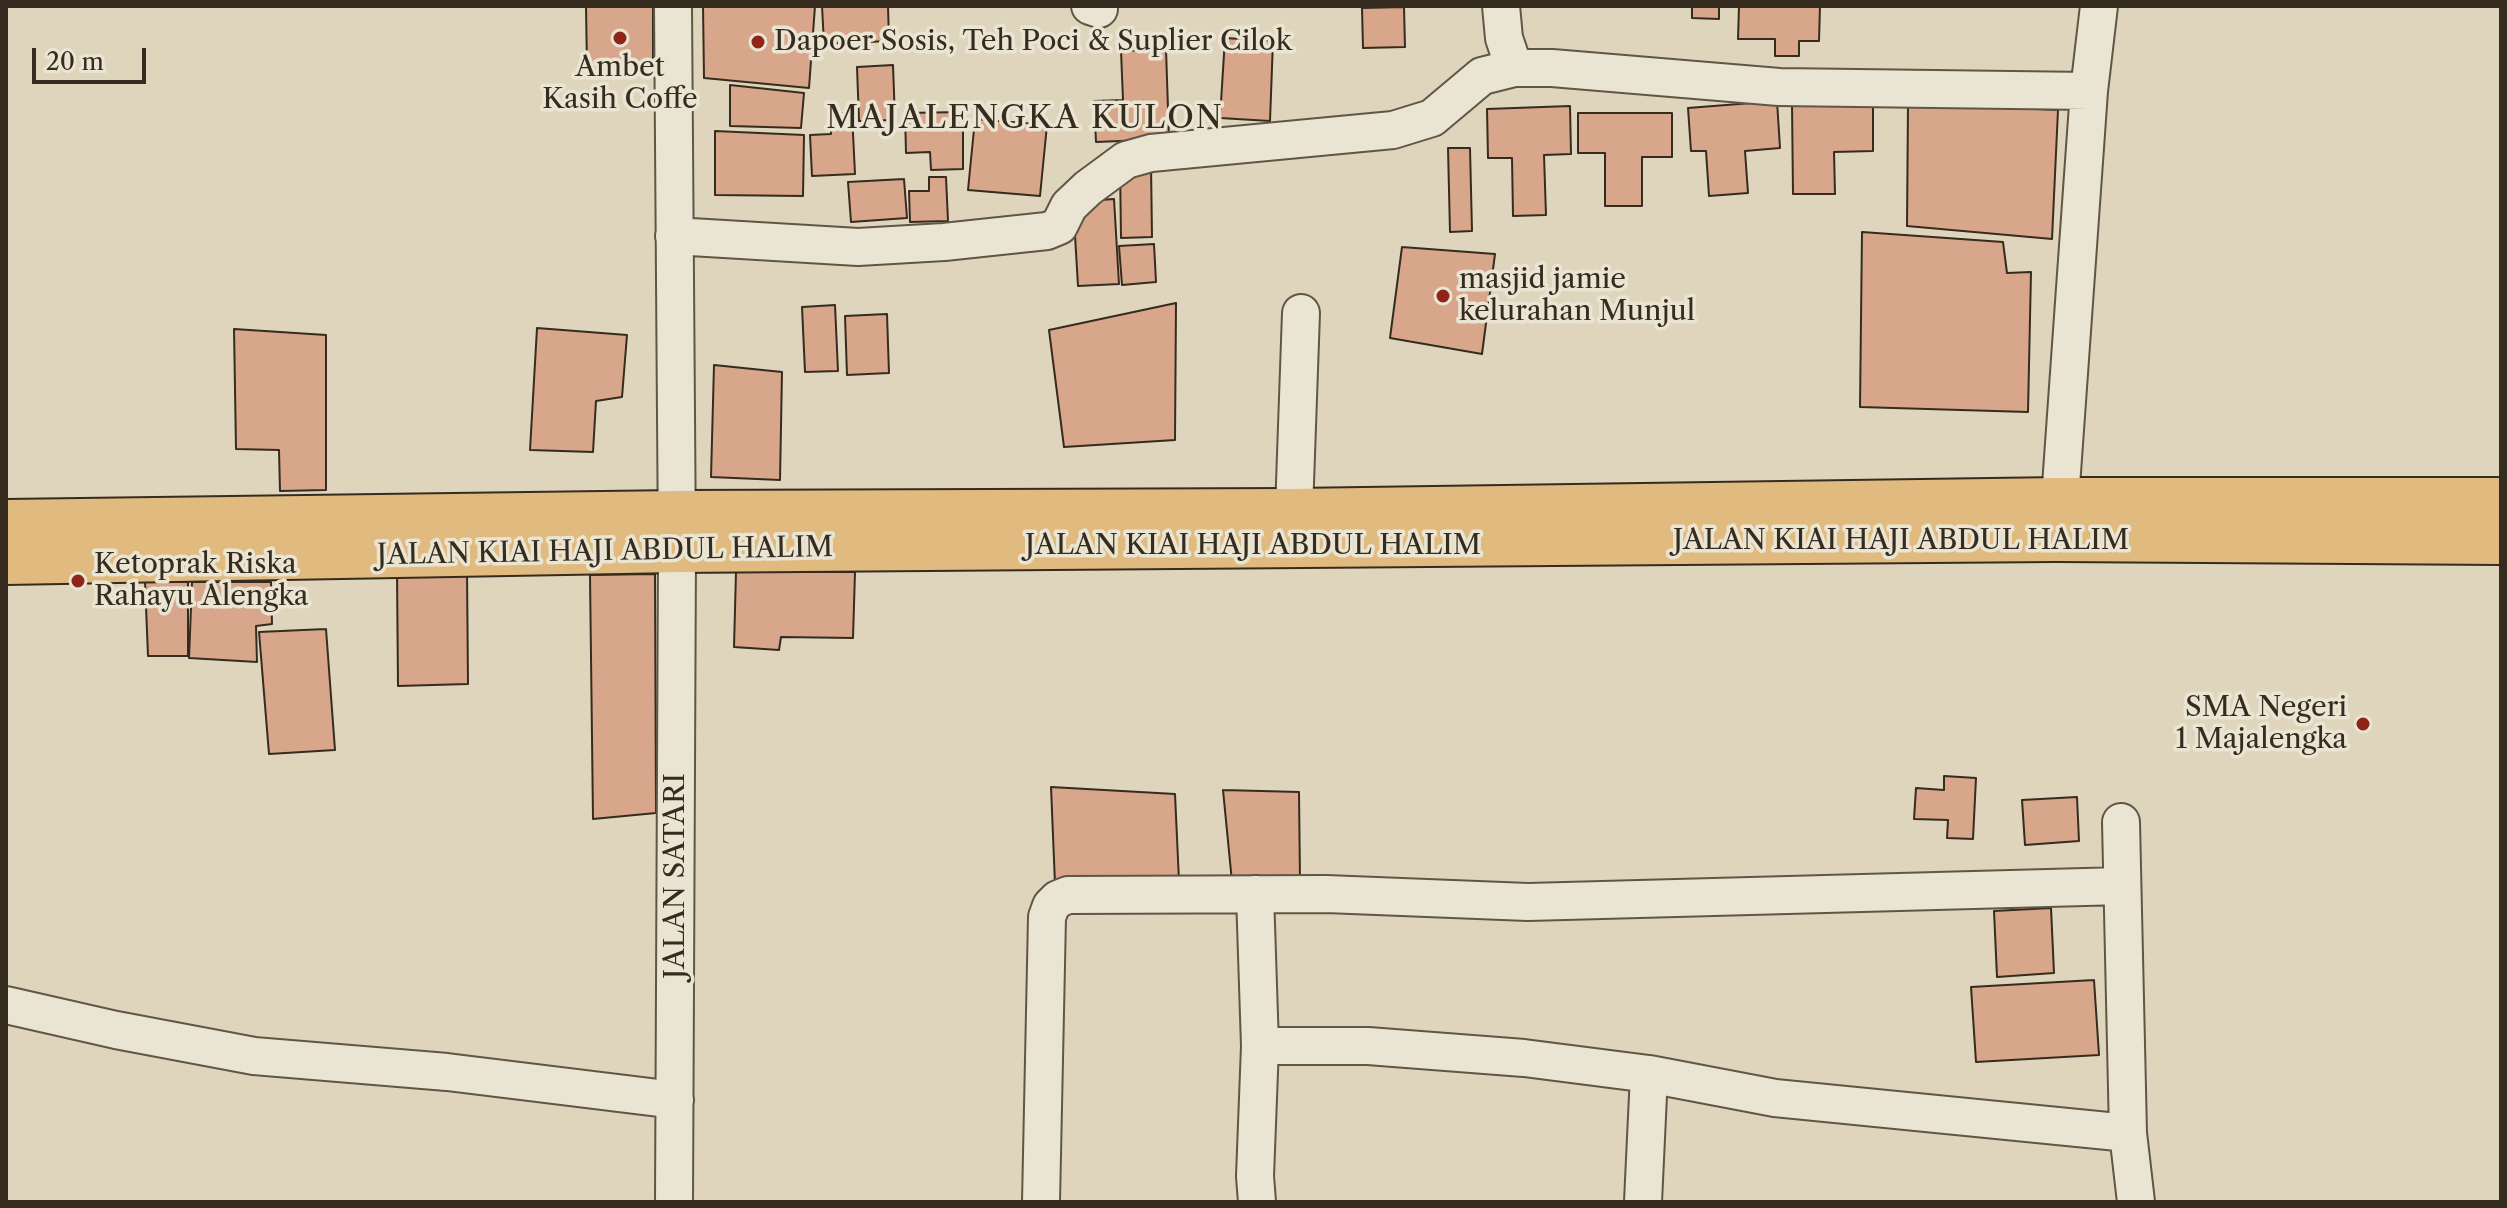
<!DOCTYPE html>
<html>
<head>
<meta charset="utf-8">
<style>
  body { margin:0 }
  #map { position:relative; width:2507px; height:1208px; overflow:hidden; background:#dfd5bc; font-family:"Libre Caslon Text",serif }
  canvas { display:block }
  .frame { position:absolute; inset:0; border:8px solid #362b1f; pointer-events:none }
  .scale { position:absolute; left:32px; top:48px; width:114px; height:36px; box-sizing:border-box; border:4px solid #362b1f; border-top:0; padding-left:10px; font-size:24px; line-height:28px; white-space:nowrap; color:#362b1f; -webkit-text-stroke:6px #eae4d3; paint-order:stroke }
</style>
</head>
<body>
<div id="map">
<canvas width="2507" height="1208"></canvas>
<div class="frame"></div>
<div class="scale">20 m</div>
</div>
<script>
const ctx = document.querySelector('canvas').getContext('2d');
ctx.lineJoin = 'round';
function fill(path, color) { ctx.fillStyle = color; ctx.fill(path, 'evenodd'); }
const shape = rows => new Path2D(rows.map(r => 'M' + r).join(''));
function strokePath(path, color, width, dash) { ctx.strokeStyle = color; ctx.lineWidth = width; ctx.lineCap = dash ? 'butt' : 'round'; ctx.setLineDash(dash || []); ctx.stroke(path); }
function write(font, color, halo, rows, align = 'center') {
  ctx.font = font + ' "Libre Caslon Text",serif'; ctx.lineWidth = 7; ctx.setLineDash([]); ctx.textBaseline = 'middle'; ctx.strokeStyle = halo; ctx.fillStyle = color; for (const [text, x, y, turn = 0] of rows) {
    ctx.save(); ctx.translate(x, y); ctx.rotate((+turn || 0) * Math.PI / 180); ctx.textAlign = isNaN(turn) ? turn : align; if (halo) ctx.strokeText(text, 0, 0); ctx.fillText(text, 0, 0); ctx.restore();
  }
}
const building = shape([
  [586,6,653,6,653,72,587,69,586,6],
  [703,6,815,6,809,88,704,78,703,6],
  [822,6,888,6,889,41,824,44,822,6],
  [1692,6,1719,6,1719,19,1692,18,1692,6],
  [1739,6,1820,6,1819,41,1799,41,1799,56,1775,56,1775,39,1738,39,1739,6],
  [1404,7,1405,47,1363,48,1362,8,1404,7],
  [1225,38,1273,41,1270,121,1220,118,1225,38],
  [1166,49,1169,139,1096,142,1094,101,1123,100,1121,51,1166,49],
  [893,65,895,120,859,121,857,67,893,65],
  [730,85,804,93,801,128,730,126,730,85],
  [1777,101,1780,148,1745,151,1748,193,1709,196,1706,151,1691,151,1688,108,1777,101],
  [1873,103,1873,151,1834,152,1835,194,1793,194,1792,104,1873,103],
  [1908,103,2058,110,2052,239,1907,226,1908,103],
  [1570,106,1571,154,1544,155,1546,215,1513,216,1512,158,1488,158,1487,109,1570,106],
  [963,112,963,169,931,170,930,152,906,153,905,113,963,112],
  [852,113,855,174,812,176,810,135,831,134,830,114,852,113],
  [1578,113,1672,113,1672,157,1642,157,1642,206,1605,206,1605,153,1578,153,1578,113],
  [975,119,1047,125,1040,196,968,190,975,119],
  [715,131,804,135,803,196,715,195,715,131],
  [1448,148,1470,148,1472,231,1450,232,1448,148],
  [1120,165,1151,165,1152,237,1121,238,1120,165],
  [929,177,946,177,948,221,910,222,909,191,929,191,929,177],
  [904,179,907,218,851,222,848,182,904,179],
  [1114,199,1119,284,1078,286,1073,202,1114,199],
  [1862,232,2003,242,2007,273,2031,272,2028,412,1860,407,1862,232],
  [1154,244,1156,282,1122,285,1119,246,1154,244],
  [1402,247,1495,254,1482,354,1390,338,1402,247],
  [1176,303,1175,440,1064,447,1049,330,1176,303],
  [835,305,838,371,805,372,802,307,835,305],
  [887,314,889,373,847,375,845,316,887,314],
  [537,328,627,335,622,397,596,401,593,452,530,450,537,328],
  [234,329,326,335,326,490,280,491,279,450,236,449,234,329],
  [714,365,782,372,780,480,711,477,714,365],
  [467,570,468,684,398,686,397,572,467,570],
  [736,572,855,572,853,638,781,637,779,650,734,647,736,572],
  [655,574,656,813,593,819,590,575,655,574],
  [145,582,188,582,188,656,148,656,145,582],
  [192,582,271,582,272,624,256,626,257,662,189,658,192,582],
  [326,629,335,750,269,754,259,632,326,629],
  [1944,776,1976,778,1973,839,1947,838,1948,820,1914,819,1916,788,1944,790,1944,776],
  [1051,787,1175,794,1179,881,1055,884,1051,787],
  [1223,790,1299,792,1300,881,1232,882,1223,790],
  [2077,797,2079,841,2025,845,2022,800,2077,797],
  [2051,908,2054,973,1997,977,1994,911,2051,908],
  [2094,980,2099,1055,1976,1062,1971,987,2094,980]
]);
const minor = shape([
  [673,6,677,550,674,1202],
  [1090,6,1099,9],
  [1501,6,1504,38,1514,68],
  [674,236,858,247,944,242,1047,231,1059,226,1069,206,1088,188,1126,160,1151,153,1393,130,1432,118,1482,76,1514,68,1552,68,1779,87,2089,91],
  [2060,500,2089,91,2099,6],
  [1294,511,1301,313],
  [2121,822,2128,1133,2136,1202],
  [1255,894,1260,1046,1255,1176,1257,1202],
  [6,1005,116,1030,254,1056,447,1072,675,1100],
  [1260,1046,1368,1046,1524,1058,1649,1074,1775,1098,2128,1133],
  [1041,1202,1047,917,1051,906,1058,899,1068,895,1326,894,1528,902,2122,886],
  [1643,1202,1649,1074]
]);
const primary = shape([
  [6,522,677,513,1294,511,2060,500,2501,500],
  [6,562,677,550,2056,539,2501,542]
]);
const markers = [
  [620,38,8,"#8f2418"],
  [758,42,8,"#8f2418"],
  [1443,296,8,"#8f2418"],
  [78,581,8,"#8f2418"],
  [2363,724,8,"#8f2418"]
];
const poiNames = [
  ["Dapoer Sosis, Teh Poci & Suplier Cilok",774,42],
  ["Ambet",620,68,"center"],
  ["Kasih Coffe",620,100,"center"],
  ["masjid jamie",1459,280],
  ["kelurahan Munjul",1459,312],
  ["Ketoprak Riska",94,565],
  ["Rahayu Alengka",94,597],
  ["SMA Negeri",2347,708,"right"],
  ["1 Majalengka",2347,740,"right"]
];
const streetNames = [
  ["JALAN KIAI HAJI ABDUL HALIM",1901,541],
  ["JALAN KIAI HAJI ABDUL HALIM",1253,546],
  ["JALAN KIAI HAJI ABDUL HALIM",605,552,-1],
  ["JALAN SATARI",676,876,-90]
];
const quarterNames = [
  ["MAJALENGKA KULON",1025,119]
];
fill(building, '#d8a68a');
strokePath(building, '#362b1f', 2);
strokePath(minor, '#605646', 40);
strokePath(primary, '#362b1f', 48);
strokePath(minor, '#eae4d3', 36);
strokePath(primary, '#e0ba7e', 44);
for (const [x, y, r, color] of markers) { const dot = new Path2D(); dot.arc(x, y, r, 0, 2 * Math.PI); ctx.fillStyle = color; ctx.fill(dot); strokePath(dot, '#eae4d3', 3); }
write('28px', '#362b1f', '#eae4d3', poiNames, 'left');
write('28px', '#362b1f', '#eae4d3', streetNames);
ctx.letterSpacing = '2px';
write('32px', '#362b1f', '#eae4d3', quarterNames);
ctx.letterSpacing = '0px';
</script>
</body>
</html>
